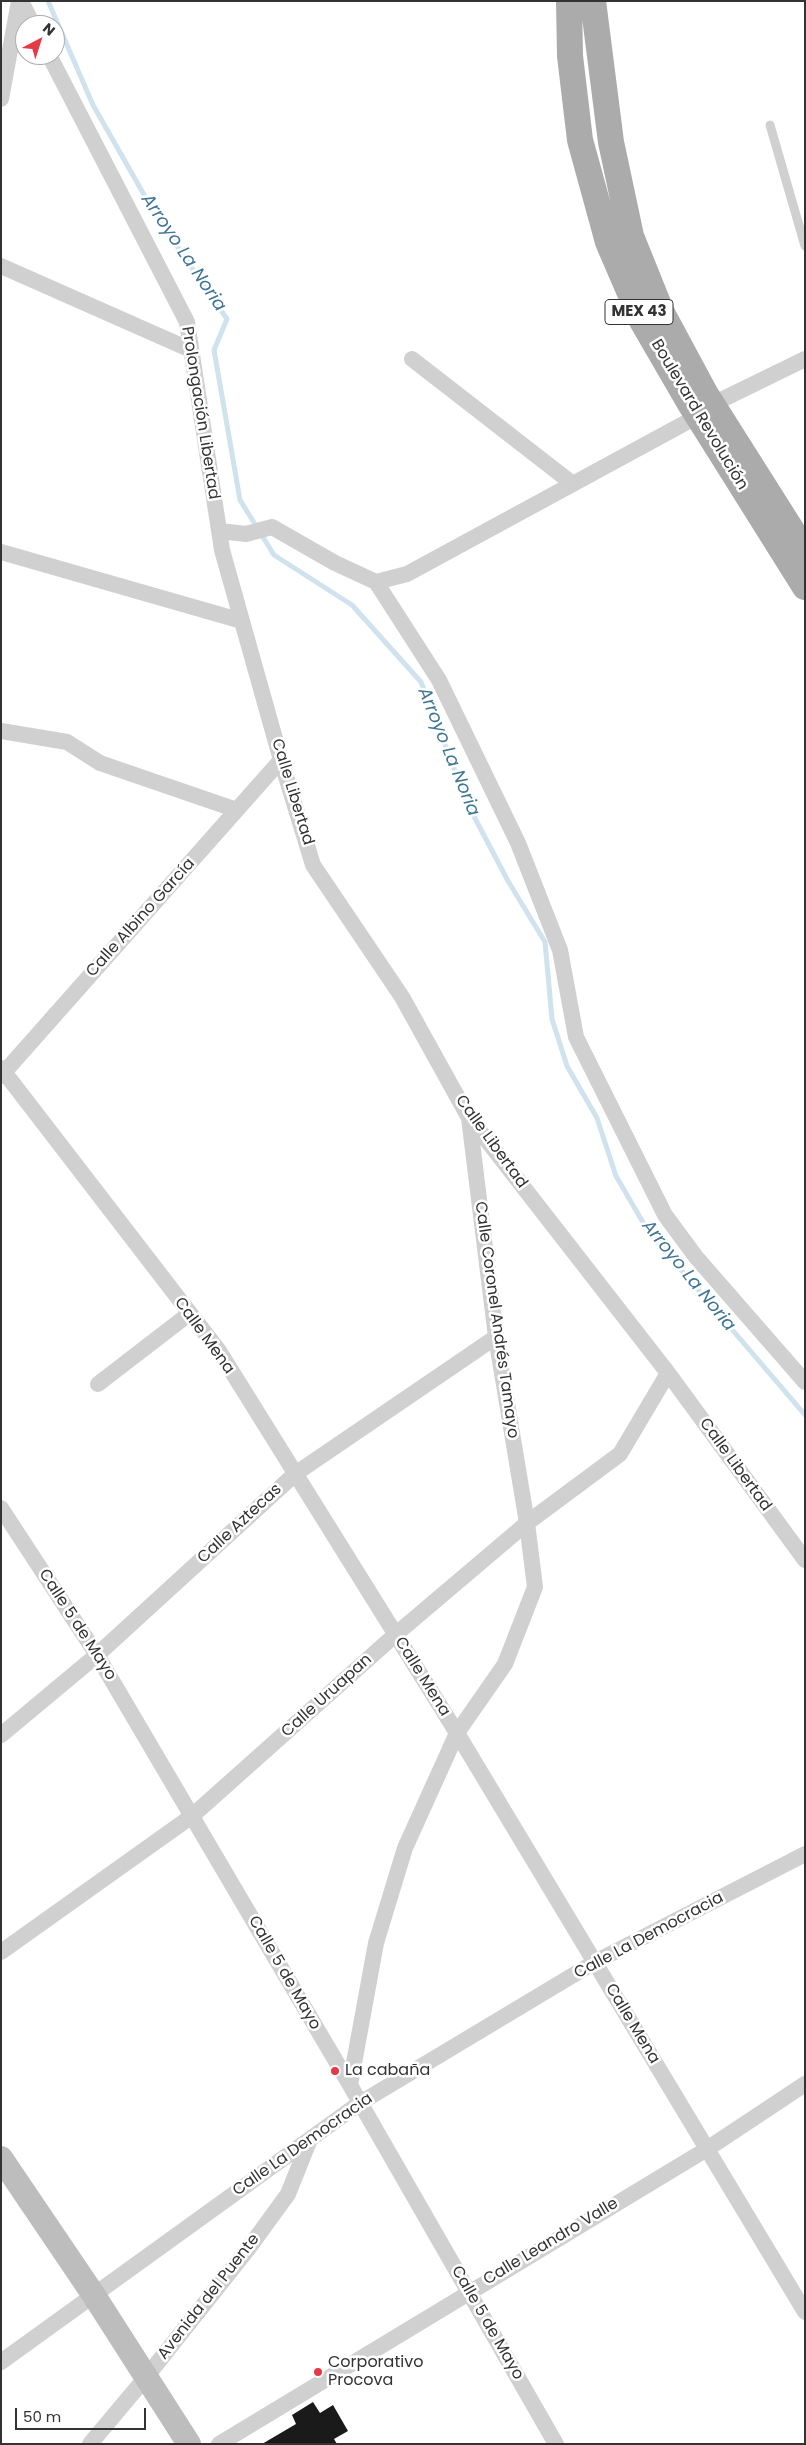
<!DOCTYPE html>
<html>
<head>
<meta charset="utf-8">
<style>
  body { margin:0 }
  #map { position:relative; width:806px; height:2445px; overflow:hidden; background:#fff; font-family:Poppins,sans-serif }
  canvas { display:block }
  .frame { position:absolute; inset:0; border:2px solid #333; pointer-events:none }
  .north { position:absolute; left:15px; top:15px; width:50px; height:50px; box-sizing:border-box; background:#fff; border:1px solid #adadad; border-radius:50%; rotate:40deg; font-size:14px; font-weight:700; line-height:20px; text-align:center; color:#333 }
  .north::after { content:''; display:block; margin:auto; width:18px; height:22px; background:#e63946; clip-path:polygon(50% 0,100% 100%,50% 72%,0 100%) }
  .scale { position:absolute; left:15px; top:2408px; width:131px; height:22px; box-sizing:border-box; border:2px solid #333; border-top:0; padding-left:6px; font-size:15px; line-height:18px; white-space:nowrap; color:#333; -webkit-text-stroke:4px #fff; paint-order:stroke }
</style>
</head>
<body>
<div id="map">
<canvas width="806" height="2445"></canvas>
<div class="frame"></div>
<div class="north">N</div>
<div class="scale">50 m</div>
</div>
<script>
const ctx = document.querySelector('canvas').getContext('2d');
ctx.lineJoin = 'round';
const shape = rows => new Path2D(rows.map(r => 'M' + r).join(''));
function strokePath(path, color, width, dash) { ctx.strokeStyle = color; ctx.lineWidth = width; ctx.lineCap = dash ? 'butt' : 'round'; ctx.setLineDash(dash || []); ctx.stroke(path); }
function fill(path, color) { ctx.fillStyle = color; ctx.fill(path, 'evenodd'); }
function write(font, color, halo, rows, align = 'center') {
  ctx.font = font + ' Poppins,sans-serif'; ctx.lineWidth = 5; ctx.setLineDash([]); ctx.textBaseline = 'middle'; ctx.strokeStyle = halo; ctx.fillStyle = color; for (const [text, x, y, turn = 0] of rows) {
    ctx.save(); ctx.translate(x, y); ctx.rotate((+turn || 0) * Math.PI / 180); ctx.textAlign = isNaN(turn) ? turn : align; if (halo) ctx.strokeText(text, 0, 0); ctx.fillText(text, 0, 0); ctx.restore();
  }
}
const stream = shape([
  [48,1,93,105,155,214,227,319,214,350,240,500,274,555,352,605,421,682,468,805,508,881,545,942,552,1019,567,1066,597,1118,616,1176,648,1231,805,1415]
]);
const building = shape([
  [313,2402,320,2413,333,2405,348,2431,334,2439,337,2444,262,2444,296,2424,292,2415]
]);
const lane = shape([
  [770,125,805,246]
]);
const street = shape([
  [21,1,33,25],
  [49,55,187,322,222,550,281,760,313,865,402,997,468,1116,668,1373,805,1560],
  [1,99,19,1],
  [1,266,191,350],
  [412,359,573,484],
  [220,531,246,534,272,527,335,563,376,582,407,574,698,416,713,404,805,359],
  [1,552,242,621],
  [376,582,439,680,518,843,560,950,576,1037,665,1215,696,1257,805,1382],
  [1,731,67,742,100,763,237,810],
  [1,1068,219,1351,457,1733,805,2312],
  [1,1076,281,760],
  [98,1384,189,1314],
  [1,1508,97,1655,350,2085,556,2444],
  [1,1735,97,1655,295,1474,496,1337],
  [1,1952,192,1816,395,1635,527,1523,620,1454,668,1373],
  [350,2085,376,1943,405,1848,457,1733,505,1664,535,1587,527,1523,496,1337,469,1118],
  [1,2362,360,2103,595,1962,805,1854],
  [90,2444,147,2376,248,2249,288,2194,310,2139],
  [219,2444,707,2149,805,2084]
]);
const secondary = shape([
  [1,2158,93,2294,189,2444]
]);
const primary = shape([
  [569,1,570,56,580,140,608,242,642,321,689,402,805,587],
  [593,1,611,142,631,236,662,313,705,393,805,551]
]);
const markers = [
  [335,2071,5,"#e63946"],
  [318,2372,5,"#e63946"]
];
const shields = [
  [639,312,68]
];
const shieldNames = [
  ["MEX 43",639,312]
];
const streetNames = [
  ["Prolongación Libertad",200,413,81],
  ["Boulevard Revolución",699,415,59],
  ["Calle Libertad",292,792,73],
  ["Calle Albino García",141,918,-48],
  ["Calle Libertad",491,1142,54],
  ["Calle Coronel Andrés Tamayo",496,1320,82],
  ["Calle Mena",204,1336,54],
  ["Calle Libertad",735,1465,54],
  ["Calle Aztecas",240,1524,-43],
  ["Calle 5 de Mayo",77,1625,57],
  ["Calle Mena",422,1677,58],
  ["Calle Uruapan",327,1696,-42],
  ["Calle La Democracia",649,1936,-28],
  ["Calle 5 de Mayo",284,1973,60],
  ["Calle Mena",632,2024,59],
  ["Calle La Democracia",303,2145,-35],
  ["Calle Leandro Valle",551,2242,-31],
  ["Avenida del Puente",209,2297,-52],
  ["Calle 5 de Mayo",487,2323,60]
];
const poiNames = [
  ["La cabaña",345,2071],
  ["Corporativo",328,2363],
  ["Procova",328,2381]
];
const waterNames = [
  ["Arroyo La Noria",183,253,56],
  ["Arroyo La Noria",448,752,68],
  ["Arroyo La Noria",688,1276,51]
];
strokePath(stream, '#cfe2ee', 5);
fill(building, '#1a1a1a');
strokePath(lane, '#d0d0d0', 9);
strokePath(street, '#d0d0d0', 16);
strokePath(secondary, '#bdbdbd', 24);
strokePath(primary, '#ababab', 26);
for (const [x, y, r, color] of markers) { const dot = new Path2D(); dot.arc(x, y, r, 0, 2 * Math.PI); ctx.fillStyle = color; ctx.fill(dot); strokePath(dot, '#fff', 2); }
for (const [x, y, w] of shields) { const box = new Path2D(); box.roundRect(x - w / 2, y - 12.5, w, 25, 4); ctx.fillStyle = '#fff'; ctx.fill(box); strokePath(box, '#333', 1); }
write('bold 15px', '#333', null, shieldNames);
write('16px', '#333', '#fff', streetNames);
write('16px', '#333', '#fff', poiNames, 'left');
write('italic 18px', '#3f7597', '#fff', waterNames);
</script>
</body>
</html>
